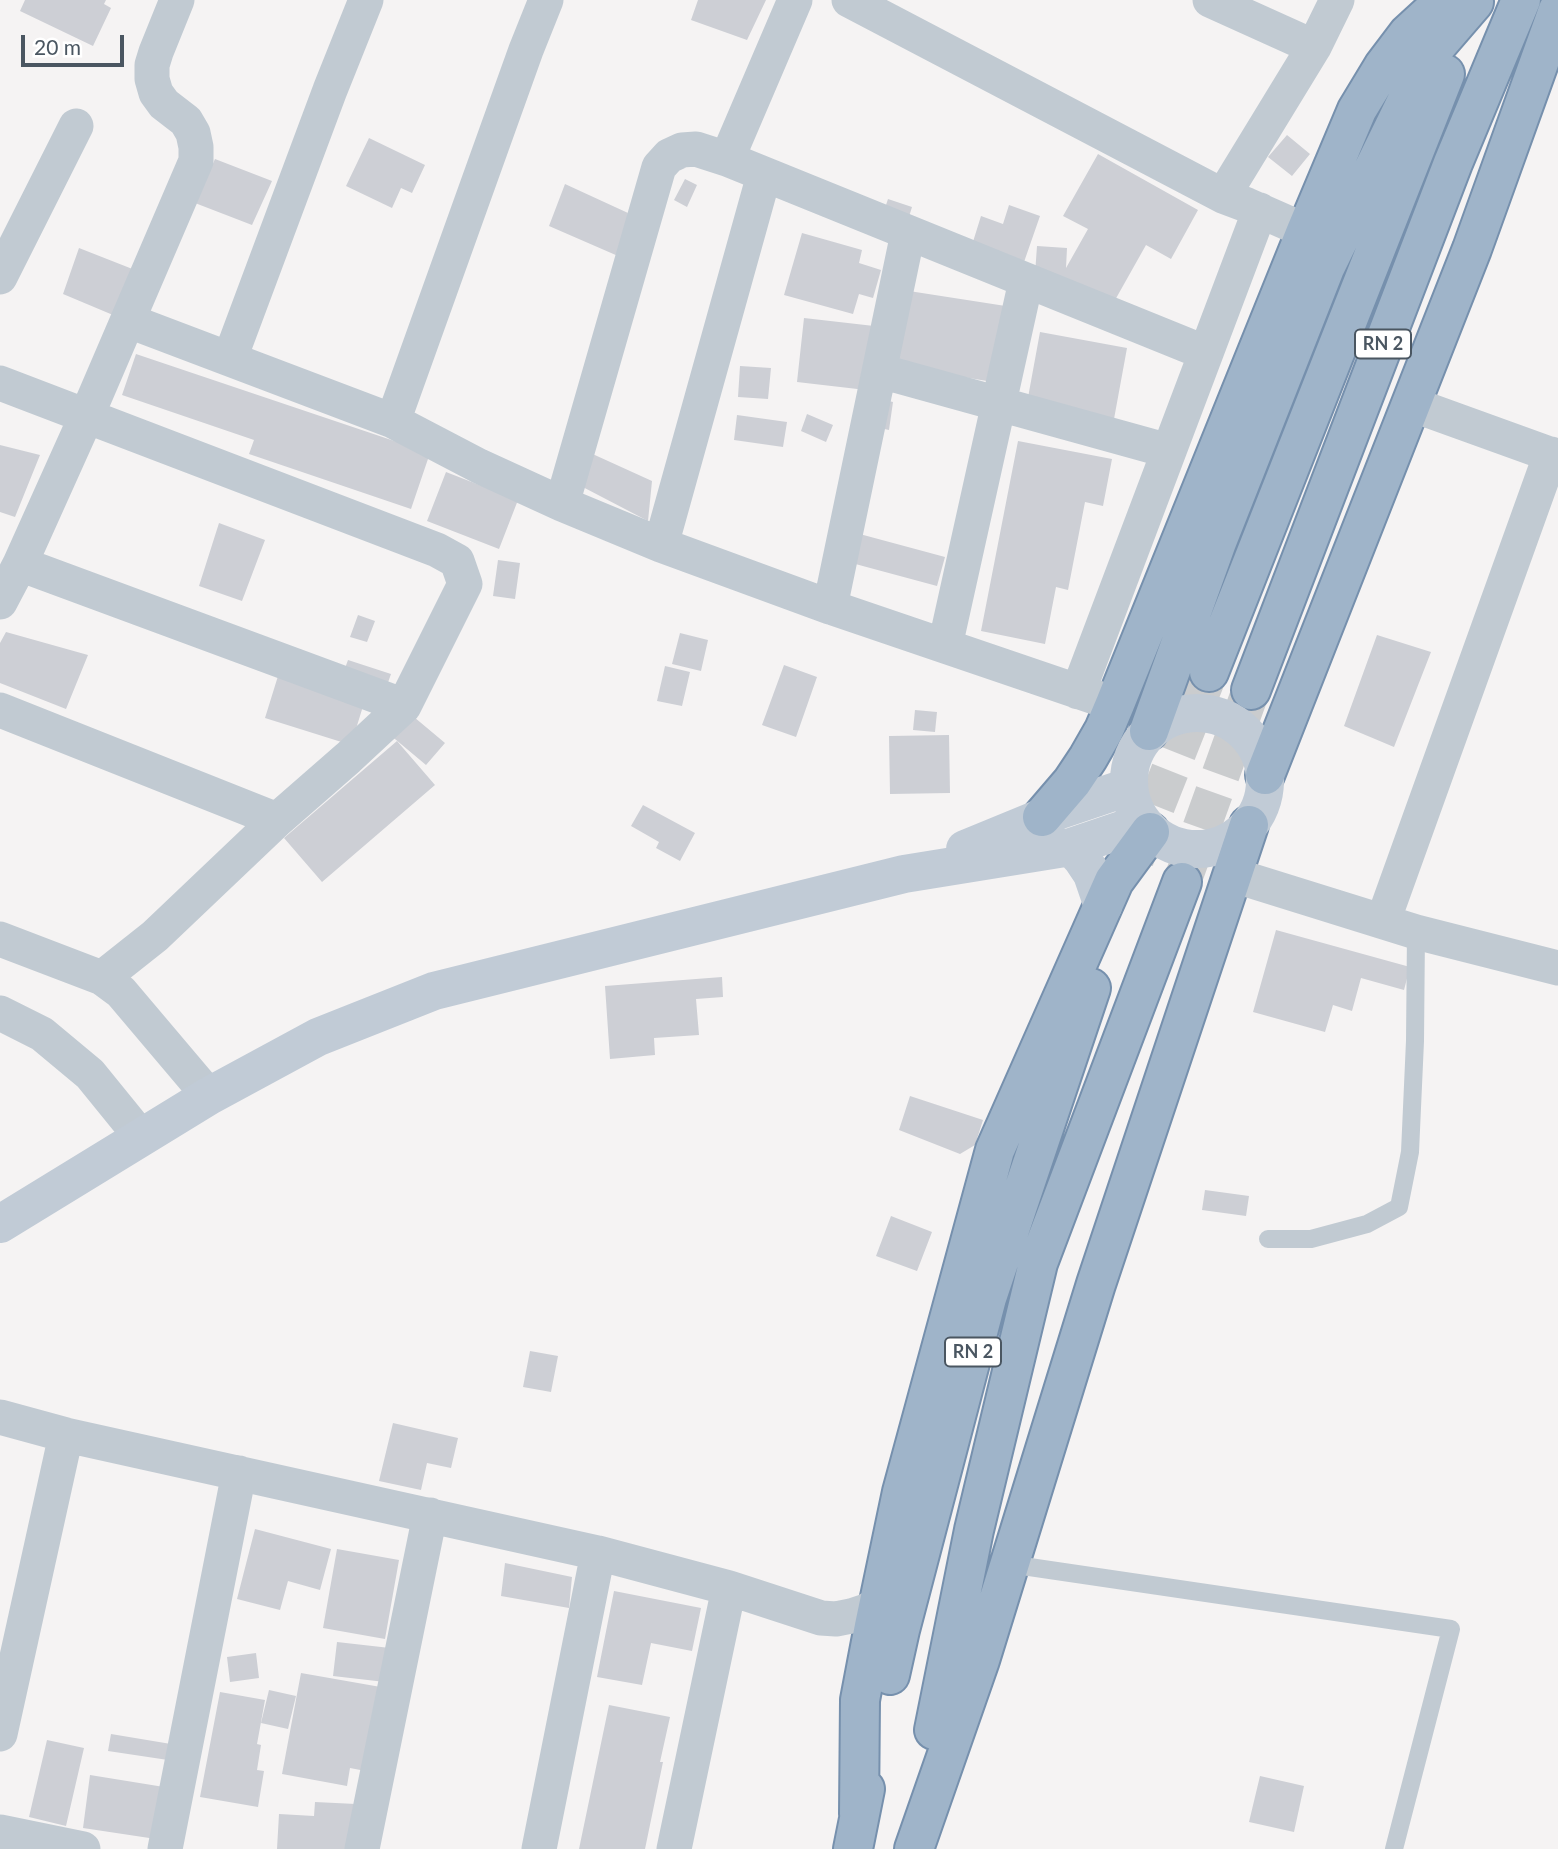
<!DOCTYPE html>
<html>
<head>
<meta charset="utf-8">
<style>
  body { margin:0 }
  #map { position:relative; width:1558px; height:1849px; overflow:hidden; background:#f5f3f3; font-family:Lato,sans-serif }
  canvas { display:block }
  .scale { position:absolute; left:21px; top:35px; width:103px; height:32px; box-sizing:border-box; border:4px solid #4a5661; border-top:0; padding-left:9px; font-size:21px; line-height:24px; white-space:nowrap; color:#4a5661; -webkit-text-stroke:5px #fff; paint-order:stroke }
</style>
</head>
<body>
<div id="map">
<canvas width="1558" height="1849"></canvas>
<div class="scale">20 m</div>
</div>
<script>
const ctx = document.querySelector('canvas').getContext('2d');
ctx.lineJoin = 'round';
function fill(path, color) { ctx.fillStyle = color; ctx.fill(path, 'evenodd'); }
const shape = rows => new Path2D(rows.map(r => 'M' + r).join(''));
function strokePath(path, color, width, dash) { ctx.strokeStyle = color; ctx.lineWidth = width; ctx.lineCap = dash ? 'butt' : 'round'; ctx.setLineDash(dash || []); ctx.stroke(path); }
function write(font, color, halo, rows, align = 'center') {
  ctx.font = font + ' Lato,sans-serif'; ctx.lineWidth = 7; ctx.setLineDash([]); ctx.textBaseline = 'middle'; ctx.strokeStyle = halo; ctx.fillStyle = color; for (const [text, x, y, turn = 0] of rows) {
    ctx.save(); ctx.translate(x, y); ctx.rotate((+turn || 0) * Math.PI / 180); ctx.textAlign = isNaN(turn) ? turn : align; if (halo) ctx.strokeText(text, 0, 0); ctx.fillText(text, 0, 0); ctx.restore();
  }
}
const building = shape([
  [25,0,106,0,104,4,111,8,93,46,20,11],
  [698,0,766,0,747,40,691,20],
  [1287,135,1310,154,1292,176,1268,157],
  [369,138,425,165,412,193,401,188,392,208,346,186],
  [1098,154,1198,210,1171,259,1146,245,1110,309,1035,274,1037,246,1067,248,1066,268,1088,229,1063,216],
  [215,159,272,181,252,225,195,203],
  [685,179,697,185,687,207,674,200],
  [565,184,628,213,618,256,549,226],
  [888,199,912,207,907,223,883,214],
  [1009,205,1040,216,1024,262,972,245,981,216,1003,224],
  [802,233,862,250,859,263,881,270,873,298,859,294,853,314,784,295],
  [79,248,135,270,113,315,63,294],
  [909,291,1012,307,999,383,897,366],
  [804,318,874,326,866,390,797,382],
  [1040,332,1127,348,1114,419,1027,403],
  [136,354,430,453,411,509,249,454,254,440,122,395],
  [740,366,771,368,768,399,738,397],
  [880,399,893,402,889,430,875,427],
  [807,414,833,425,826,442,801,431],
  [737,415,787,422,783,447,734,440],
  [1018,441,1112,459,1103,506,1085,502,1068,590,1056,587,1045,644,981,631],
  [0,445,40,455,15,517,0,512],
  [586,451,652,481,648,521,577,484],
  [446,472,518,500,499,549,427,521],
  [219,523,265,540,242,601,199,586],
  [856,533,945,557,937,586,848,562],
  [498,560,520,563,515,599,493,596],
  [358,615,375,621,367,642,350,637],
  [6,632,88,655,66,709,0,683,0,643],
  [680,633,708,640,701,671,672,664],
  [1377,635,1431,652,1394,747,1344,726],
  [348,660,391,674,379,708,364,703,351,745,265,718,278,676,336,693],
  [784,665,817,677,796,737,762,725],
  [665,666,690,672,682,706,657,701],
  [915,710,937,712,935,732,913,730],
  [408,712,445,743,426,765,389,734],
  [949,735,950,793,890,794,889,736],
  [397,741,435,785,322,882,284,838],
  [643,805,695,833,680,861,656,848,659,842,631,826],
  [1276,930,1410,967,1404,990,1361,978,1352,1011,1333,1005,1325,1032,1253,1012],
  [722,977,723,997,696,999,699,1035,654,1038,655,1055,610,1059,605,986],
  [910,1096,983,1120,975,1145,960,1154,899,1130],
  [1205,1190,1249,1196,1246,1216,1202,1210],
  [891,1216,932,1232,917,1271,876,1256],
  [530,1351,558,1356,551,1392,523,1387],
  [393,1423,458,1438,451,1468,427,1463,421,1490,379,1481],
  [255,1529,331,1549,320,1590,288,1581,280,1610,237,1599],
  [337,1549,399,1560,385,1639,323,1628],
  [505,1563,572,1577,569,1608,501,1596],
  [614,1591,701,1608,692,1651,651,1643,642,1685,597,1677],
  [337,1642,390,1648,385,1682,333,1676],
  [256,1653,259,1678,230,1682,227,1657],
  [301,1673,392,1689,376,1773,350,1768,347,1786,282,1774],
  [269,1690,296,1696,288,1729,261,1723],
  [220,1692,265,1700,257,1744,261,1745,257,1770,264,1771,258,1807,200,1797],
  [609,1705,670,1717,660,1762,663,1762,645,1849,579,1849],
  [111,1734,171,1744,168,1760,108,1751],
  [47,1740,84,1748,66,1826,29,1817],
  [90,1775,164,1787,156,1839,83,1828],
  [1260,1776,1304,1786,1294,1832,1249,1822],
  [315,1802,356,1804,353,1849,277,1849,279,1814,314,1816]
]);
const trunkTunnel = shape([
  [1135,859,1209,672],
  [1182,882,1251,690]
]);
const service = shape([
  [1268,1239,1311,1239,1367,1224,1399,1207,1410,1152,1415,1041,1416,932],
  [1009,1564,1451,1629,1394,1849]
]);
const minor = shape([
  [849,0,1223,196,1247,205,1306,231],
  [1210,0,1314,47],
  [727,159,795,0],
  [1223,196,1314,47,1337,0],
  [0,277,76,126],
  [129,321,393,421,479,466,562,504,661,545,830,607,1115,704],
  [230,358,330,90,366,0],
  [880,371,1169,451],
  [0,383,437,550,457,561,465,584,404,706,348,758,277,820,155,936,102,978],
  [1411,404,1558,457],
  [393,421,526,50,546,0],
  [562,504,659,167,669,156,682,150,696,149,727,159,1206,353],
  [661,545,764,175],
  [20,564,404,706],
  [0,602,20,564,87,415,196,161,196,147,193,133,186,121,164,104,156,93,152,79,152,65,156,52,177,0],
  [830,607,908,233],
  [945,646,1026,281],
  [1078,692,1260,210],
  [0,710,277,820],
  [1233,875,1416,932,1558,968],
  [1383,921,1551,454],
  [0,939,102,978,121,992,209,1096],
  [0,1013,42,1034,90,1074,142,1138],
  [0,1417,66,1435,598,1553,729,1588,821,1618,836,1619,851,1616,866,1611,879,1604],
  [0,1734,66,1435],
  [0,1832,83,1849],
  [165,1849,239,1473],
  [362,1849,430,1515],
  [539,1849,598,1553],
  [674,1849,729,1588]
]);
const secondary = shape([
  '1129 781a68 68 0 1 1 136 0a68 68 0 1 1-136 0Z',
  [1071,847,1082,859,1092,874,1103,906],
  [965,849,1060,810,1128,787],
  [0,1224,209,1096,318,1037,434,991,904,874,1071,847,1142,823]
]);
const trunk = shape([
  [1209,672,1445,74],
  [1251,690,1453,163,1521,0],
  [1149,731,1217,542,1325,268,1430,53,1474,2],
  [1265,775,1472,249,1558,10],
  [1042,817,1072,782,1088,758,1104,730,1115,704,1306,231,1357,110,1383,67,1408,34,1445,0],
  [890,1675,900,1630,987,1298,1091,988],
  [934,1730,974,1530,1038,1263,1182,882],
  [859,1814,860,1700,874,1626,902,1492,995,1150,1114,881,1150,832],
  [853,1849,865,1789],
  [914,1849,980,1660,1096,1284,1249,825]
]);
const shields = [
  [1383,344,56],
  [973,1352,56]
];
const shieldNames = [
  ["RN 2",1383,344],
  ["RN 2",973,1352]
];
fill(building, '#cdcfd5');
strokePath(trunkTunnel, '#caccce', 38, [38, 19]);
strokePath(trunk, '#7690ad', 42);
strokePath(service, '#c1cad2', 18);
strokePath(minor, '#c1cad2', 35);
strokePath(secondary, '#c1cbd6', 38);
strokePath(trunk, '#9fb4c9', 38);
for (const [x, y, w] of shields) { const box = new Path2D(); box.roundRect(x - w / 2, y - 14.5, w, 29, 5); ctx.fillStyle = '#fff'; ctx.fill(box); strokePath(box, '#4a5661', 2); }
write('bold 18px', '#4a5661', null, shieldNames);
</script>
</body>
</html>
